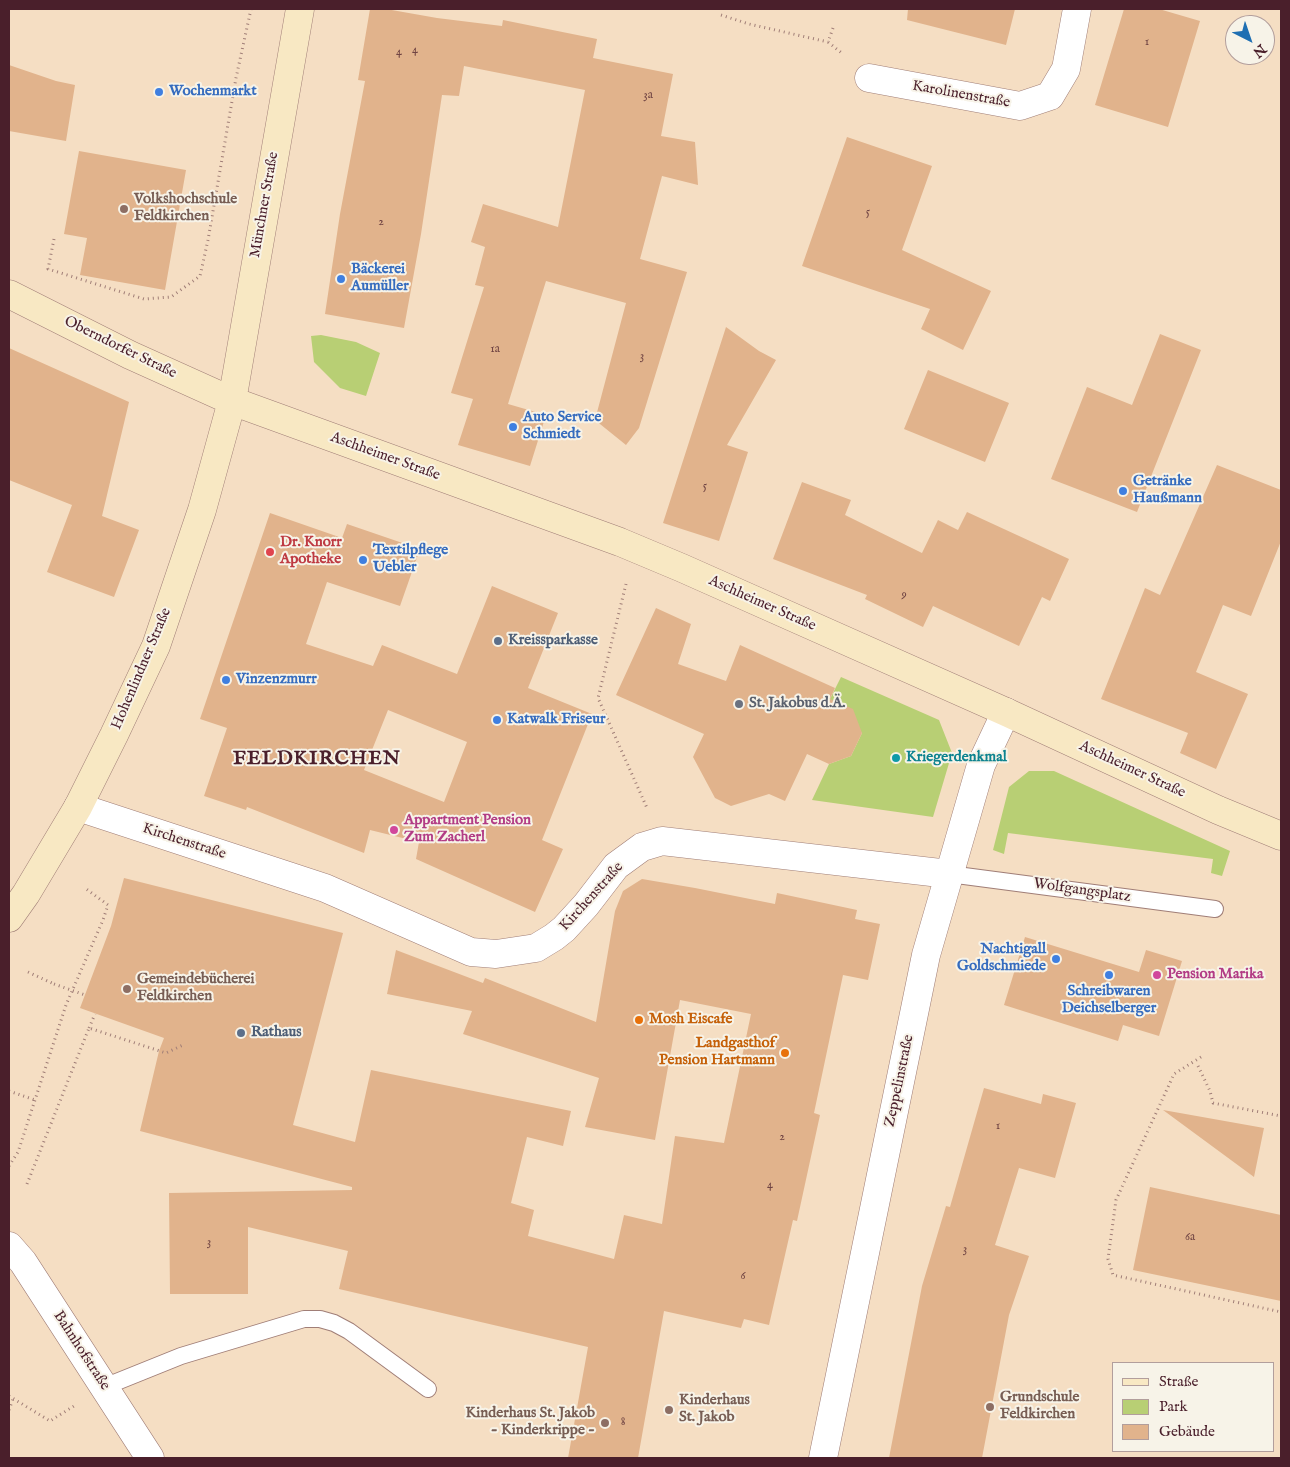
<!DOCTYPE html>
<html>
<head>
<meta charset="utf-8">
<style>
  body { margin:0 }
  #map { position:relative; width:1290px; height:1467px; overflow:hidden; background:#f5dec3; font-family:"IM FELL English",serif }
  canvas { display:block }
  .frame { position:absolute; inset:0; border:10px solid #4a1f2b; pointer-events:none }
  .legend { position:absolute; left:1112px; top:1362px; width:162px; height:90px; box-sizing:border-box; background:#f7f3e8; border:1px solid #b29e9c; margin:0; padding:6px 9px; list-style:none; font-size:15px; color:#4a1f2b }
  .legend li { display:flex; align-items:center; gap:10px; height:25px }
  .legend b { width:25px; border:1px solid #b29e9c }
  .north { position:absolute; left:1225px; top:15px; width:50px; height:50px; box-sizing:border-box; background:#f7f3e8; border:1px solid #b29e9c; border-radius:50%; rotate:139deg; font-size:14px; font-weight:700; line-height:20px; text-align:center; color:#4a1f2b }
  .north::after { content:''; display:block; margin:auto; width:18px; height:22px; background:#1f6fb2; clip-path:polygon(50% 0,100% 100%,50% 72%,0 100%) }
</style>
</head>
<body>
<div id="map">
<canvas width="1290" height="1467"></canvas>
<div class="frame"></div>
<ul class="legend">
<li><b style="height:6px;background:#f8e8c3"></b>Straße</li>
<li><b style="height:14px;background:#b8cf74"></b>Park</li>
<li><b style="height:14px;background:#e1b38c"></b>Gebäude</li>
</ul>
<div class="north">N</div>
</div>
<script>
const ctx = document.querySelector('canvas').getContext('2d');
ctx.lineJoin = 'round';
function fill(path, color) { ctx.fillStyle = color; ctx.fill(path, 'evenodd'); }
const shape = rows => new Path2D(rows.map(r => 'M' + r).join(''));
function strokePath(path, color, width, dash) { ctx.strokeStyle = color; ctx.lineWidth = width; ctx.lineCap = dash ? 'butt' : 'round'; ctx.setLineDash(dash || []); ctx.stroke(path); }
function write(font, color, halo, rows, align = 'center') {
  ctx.font = font + ' "IM FELL English",serif'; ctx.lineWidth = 4; ctx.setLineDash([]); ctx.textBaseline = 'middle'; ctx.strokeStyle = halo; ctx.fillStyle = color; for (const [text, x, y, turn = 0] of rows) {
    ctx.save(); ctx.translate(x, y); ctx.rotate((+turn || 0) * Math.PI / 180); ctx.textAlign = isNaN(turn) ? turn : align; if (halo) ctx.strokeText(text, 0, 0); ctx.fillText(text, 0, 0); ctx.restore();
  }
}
const green = shape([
  [321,335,356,342,380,353,366,396,340,388,314,362,311,336],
  [841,677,939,720,952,753,933,817,812,800,829,764,851,756,862,733,830,699],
  [1029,771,1054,771,1230,851,1222,876,1211,873,1213,859,1008,833,1004,854,993,850,1009,787]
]);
const building = shape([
  [370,9,386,9,437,18,502,26,503,20,597,39,593,58,673,74,661,136,695,142,698,185,662,176,640,259,687,272,639,428,626,445,595,420,626,303,546,281,508,404,546,415,530,466,458,445,473,399,451,393,484,287,475,285,485,247,471,242,483,204,558,227,585,90,464,66,459,96,442,95,421,234,404,328,325,314,340,214,365,81,358,80],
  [908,9,1015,9,1006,45,907,20],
  [1124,9,1159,9,1200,21,1168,127,1095,105],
  [9,65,56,81,75,85,66,141,9,131],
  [847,137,932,166,902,250,991,291,963,350,921,329,930,309,802,266],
  [79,151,186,170,165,290,80,275,87,238,64,234],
  [726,327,759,351,776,360,727,445,748,452,719,541,663,523],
  [1160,334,1201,350,1137,512,1051,479,1087,387,1132,405],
  [9,348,129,402,102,516,139,530,114,597,47,572,72,505,9,480],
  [928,370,1009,403,985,462,904,429],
  [1217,465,1281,490,1281,541,1251,616,1223,605,1196,672,1248,694,1216,769,1180,753,1188,733,1101,699,1145,588,1160,595],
  [802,482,851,500,845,515,922,553,938,520,958,530,967,512,1069,559,1050,601,1042,597,1019,646,933,606,923,627,865,599,867,595,773,559],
  [270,513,342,538,347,524,420,549,400,606,327,582,306,644,373,666,382,645,457,674,492,586,558,613,528,688,592,714,542,840,563,849,535,912,416,859,419,842,370,830,364,853,247,807,246,810,204,796,227,728,200,719],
  [388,710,467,742,444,802,364,770],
  [656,608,691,624,678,664,726,681,740,645,835,688,830,699,853,709,862,733,851,756,829,764,807,754,785,801,769,794,731,806,715,798,693,757,704,734,616,695],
  [124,878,343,933,293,1125,355,1142,371,1070,571,1111,563,1146,527,1137,511,1203,534,1210,528,1236,614,1259,624,1215,662,1224,675,1136,724,1143,751,1014,680,1000,655,1140,585,1127,599,1078,463,1034,472,1011,387,994,396,950,483,983,485,978,596,1022,615,911,623,891,642,879,695,888,775,904,777,893,857,910,855,919,880,924,868,980,843,975,814,1113,820,1115,797,1221,793,1220,769,1325,744,1319,741,1328,664,1311,638,1458,568,1458,588,1347,339,1289,348,1251,248,1227,248,1294,170,1294,169,1193,352,1190,352,1187,140,1131,159,1051,164,1038,80,1008,111,926],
  [1025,937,1139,972,1146,950,1182,961,1159,1036,1123,1025,1118,1041,1004,1005],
  [984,1088,1041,1104,1043,1094,1076,1103,1055,1178,1019,1168,995,1245,1029,1256,1009,1315,982,1458,889,1458,922,1286,946,1206,950,1207],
  [1163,1110,1264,1128,1254,1177],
  [1150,1187,1281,1215,1281,1301,1133,1270]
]);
const path = shape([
  [721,15,749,24,828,42],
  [833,28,828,42,843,54],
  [54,239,48,269,144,299,171,297,200,276,208,240,236,78,251,9],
  [626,584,598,698,647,808],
  [28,972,54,984],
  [89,1028,95,1014],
  [1201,1057,1174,1074,1116,1200,1108,1259,1113,1275,1281,1312],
  [1198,1066,1210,1091,1213,1103,1281,1116],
  [9,1091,35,1100],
  [9,1166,18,1152,66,1005,103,920,108,905,85,888],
  [27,1184,89,1028,166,1053,183,1045],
  [9,1396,50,1421,74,1406],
  [9,1410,13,1399]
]);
const lane = shape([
  [949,874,1215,909],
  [104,1387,181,1356,304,1319,320,1319,334,1323,349,1331,428,1389]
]);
const street = shape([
  [869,78,1020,106,1050,96,1066,69,1077,9],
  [78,807,325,888,471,952,496,954,536,948,554,937,564,929,586,905,616,866,642,847,662,841,949,874],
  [9,1246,23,1262,150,1458],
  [823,1458,926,955,981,765,1006,712]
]);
const secondary = shape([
  [9,294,130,355,232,401,620,542,682,568,1006,712,1218,810,1281,836],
  [9,918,26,894,78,807,114,735,156,646,202,510,232,401,300,9]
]);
const pathBridge = shape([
  [54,984,85,995]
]);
const markers = [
  [159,92,5,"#3f7fe0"],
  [124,209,5,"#8d6e63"],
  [341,279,5,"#3f7fe0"],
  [513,427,5,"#3f7fe0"],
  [1123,491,5,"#3f7fe0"],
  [270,552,5,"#e0444e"],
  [363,560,5,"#3f7fe0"],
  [498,641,5,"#5c6f8a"],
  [226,680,5,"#3f7fe0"],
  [739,704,5,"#6b7280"],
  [497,720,5,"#3f7fe0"],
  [896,758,5,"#0f9aa8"],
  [394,830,5,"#d1479c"],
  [1056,959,5,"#3f7fe0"],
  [1109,975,5,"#3f7fe0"],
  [1157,975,5,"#d1479c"],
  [127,989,5,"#8d6e63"],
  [639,1020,5,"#e8710a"],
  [241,1033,5,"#5c6f8a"],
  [785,1053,5,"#e8710a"],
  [990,1407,5,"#8d6e63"],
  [669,1410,5,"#8d6e63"],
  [605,1423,5,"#8d6e63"]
];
const numberNames = [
  ["1",1147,43],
  ["4",415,51],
  ["4",399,53],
  ["3a",648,96],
  ["5",868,213],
  ["2",381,223],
  ["1a",495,350],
  ["3",642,357],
  ["5",705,487],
  ["9",904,596],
  ["1",998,1127],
  ["2",782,1138],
  ["4",770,1186],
  ["6a",1190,1238],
  ["3",209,1243],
  ["3",965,1250],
  ["6",743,1277],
  ["8",623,1423]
];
const shopNames = [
  ["Wochenmarkt",169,92],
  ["Bäckerei",351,270],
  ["Aumüller",351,287],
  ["Auto Service",523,418],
  ["Schmiedt",523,435],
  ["Getränke",1133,482],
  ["Haußmann",1133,499],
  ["Textilpflege",373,551],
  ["Uebler",373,568],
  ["Vinzenzmurr",236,680],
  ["Katwalk Friseur",507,720],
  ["Nachtigall",1046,950,"right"],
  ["Goldschmiede",1046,967,"right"],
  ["Schreibwaren",1109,992,"center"],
  ["Deichselberger",1109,1009,"center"]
];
const streetNames = [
  ["Karolinenstraße",961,95,10],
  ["Münchner Straße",265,205,-80],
  ["Oberndorfer Straße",120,348,26],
  ["Aschheimer Straße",385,457,20],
  ["Aschheimer Straße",762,604,24],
  ["Hohenlindner Straße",142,669,-67],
  ["Aschheimer Straße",1132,770,25],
  ["Kirchenstraße",184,842,18],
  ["Wolfgangsplatz",1082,891,8],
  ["Kirchenstraße",592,897,-48],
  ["Zeppelinstraße",900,1081,-78],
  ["Bahnhofstraße",81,1351,57]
];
const educationNames = [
  ["Volkshochschule",134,200],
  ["Feldkirchen",134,217],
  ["Gemeindebücherei",137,980],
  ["Feldkirchen",137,997],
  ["Grundschule",1000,1398],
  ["Feldkirchen",1000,1415],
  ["Kinderhaus",679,1401],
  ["St. Jakob",679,1418],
  ["Kinderhaus St. Jakob",595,1414,"right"],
  ["- Kinderkrippe -",595,1431,"right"]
];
const healthNames = [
  ["Dr. Knorr",280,543],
  ["Apotheke",280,560]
];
const serviceNames = [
  ["Kreissparkasse",508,641],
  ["Rathaus",251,1033]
];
const worshipNames = [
  ["St. Jakobus d.Ä.",749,704]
];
const cultureNames = [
  ["Kriegerdenkmal",906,758]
];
const hotelNames = [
  ["Appartment Pension",404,821],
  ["Zum Zacherl",404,838],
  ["Pension Marika",1167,975]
];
const foodNames = [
  ["Mosh Eiscafe",649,1020],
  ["Landgasthof",775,1044,"right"],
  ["Pension Hartmann",775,1061,"right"]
];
const districtNames = [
  ["FELDKIRCHEN",317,760]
];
fill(green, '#b8cf74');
fill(building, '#e1b38c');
strokePath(lane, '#a07e77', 18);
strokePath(street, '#a07e77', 29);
strokePath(secondary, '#a07e77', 29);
strokePath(path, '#a07e77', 3, [1, 4]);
strokePath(lane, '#fff', 16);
strokePath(street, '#fff', 28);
strokePath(secondary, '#f8e8c3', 28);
strokePath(pathBridge, '#a07e77', 3, [1, 4]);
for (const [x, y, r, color] of markers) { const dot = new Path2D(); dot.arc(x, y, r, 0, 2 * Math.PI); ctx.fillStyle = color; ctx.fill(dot); strokePath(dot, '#f7f3e8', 2); }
write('12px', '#704443', null, numberNames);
write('bold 15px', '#366cbe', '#f7f3e8', shopNames, 'left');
write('15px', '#4a1f2b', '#f7f3e8', streetNames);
write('bold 15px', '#785e54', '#f7f3e8', educationNames, 'left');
write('bold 15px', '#be3a42', '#f7f3e8', healthNames, 'left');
write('bold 15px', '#4e5e75', '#f7f3e8', serviceNames, 'left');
write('bold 15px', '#5b616d', '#f7f3e8', worshipNames, 'left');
write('bold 15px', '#0d838f', '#f7f3e8', cultureNames, 'left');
write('bold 15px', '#b23c85', '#f7f3e8', hotelNames, 'left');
write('bold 15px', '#c56008', '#f7f3e8', foodNames, 'left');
ctx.letterSpacing = '1px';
write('bold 20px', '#4a1f2b', '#f7f3e8', districtNames);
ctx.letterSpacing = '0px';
</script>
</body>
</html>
